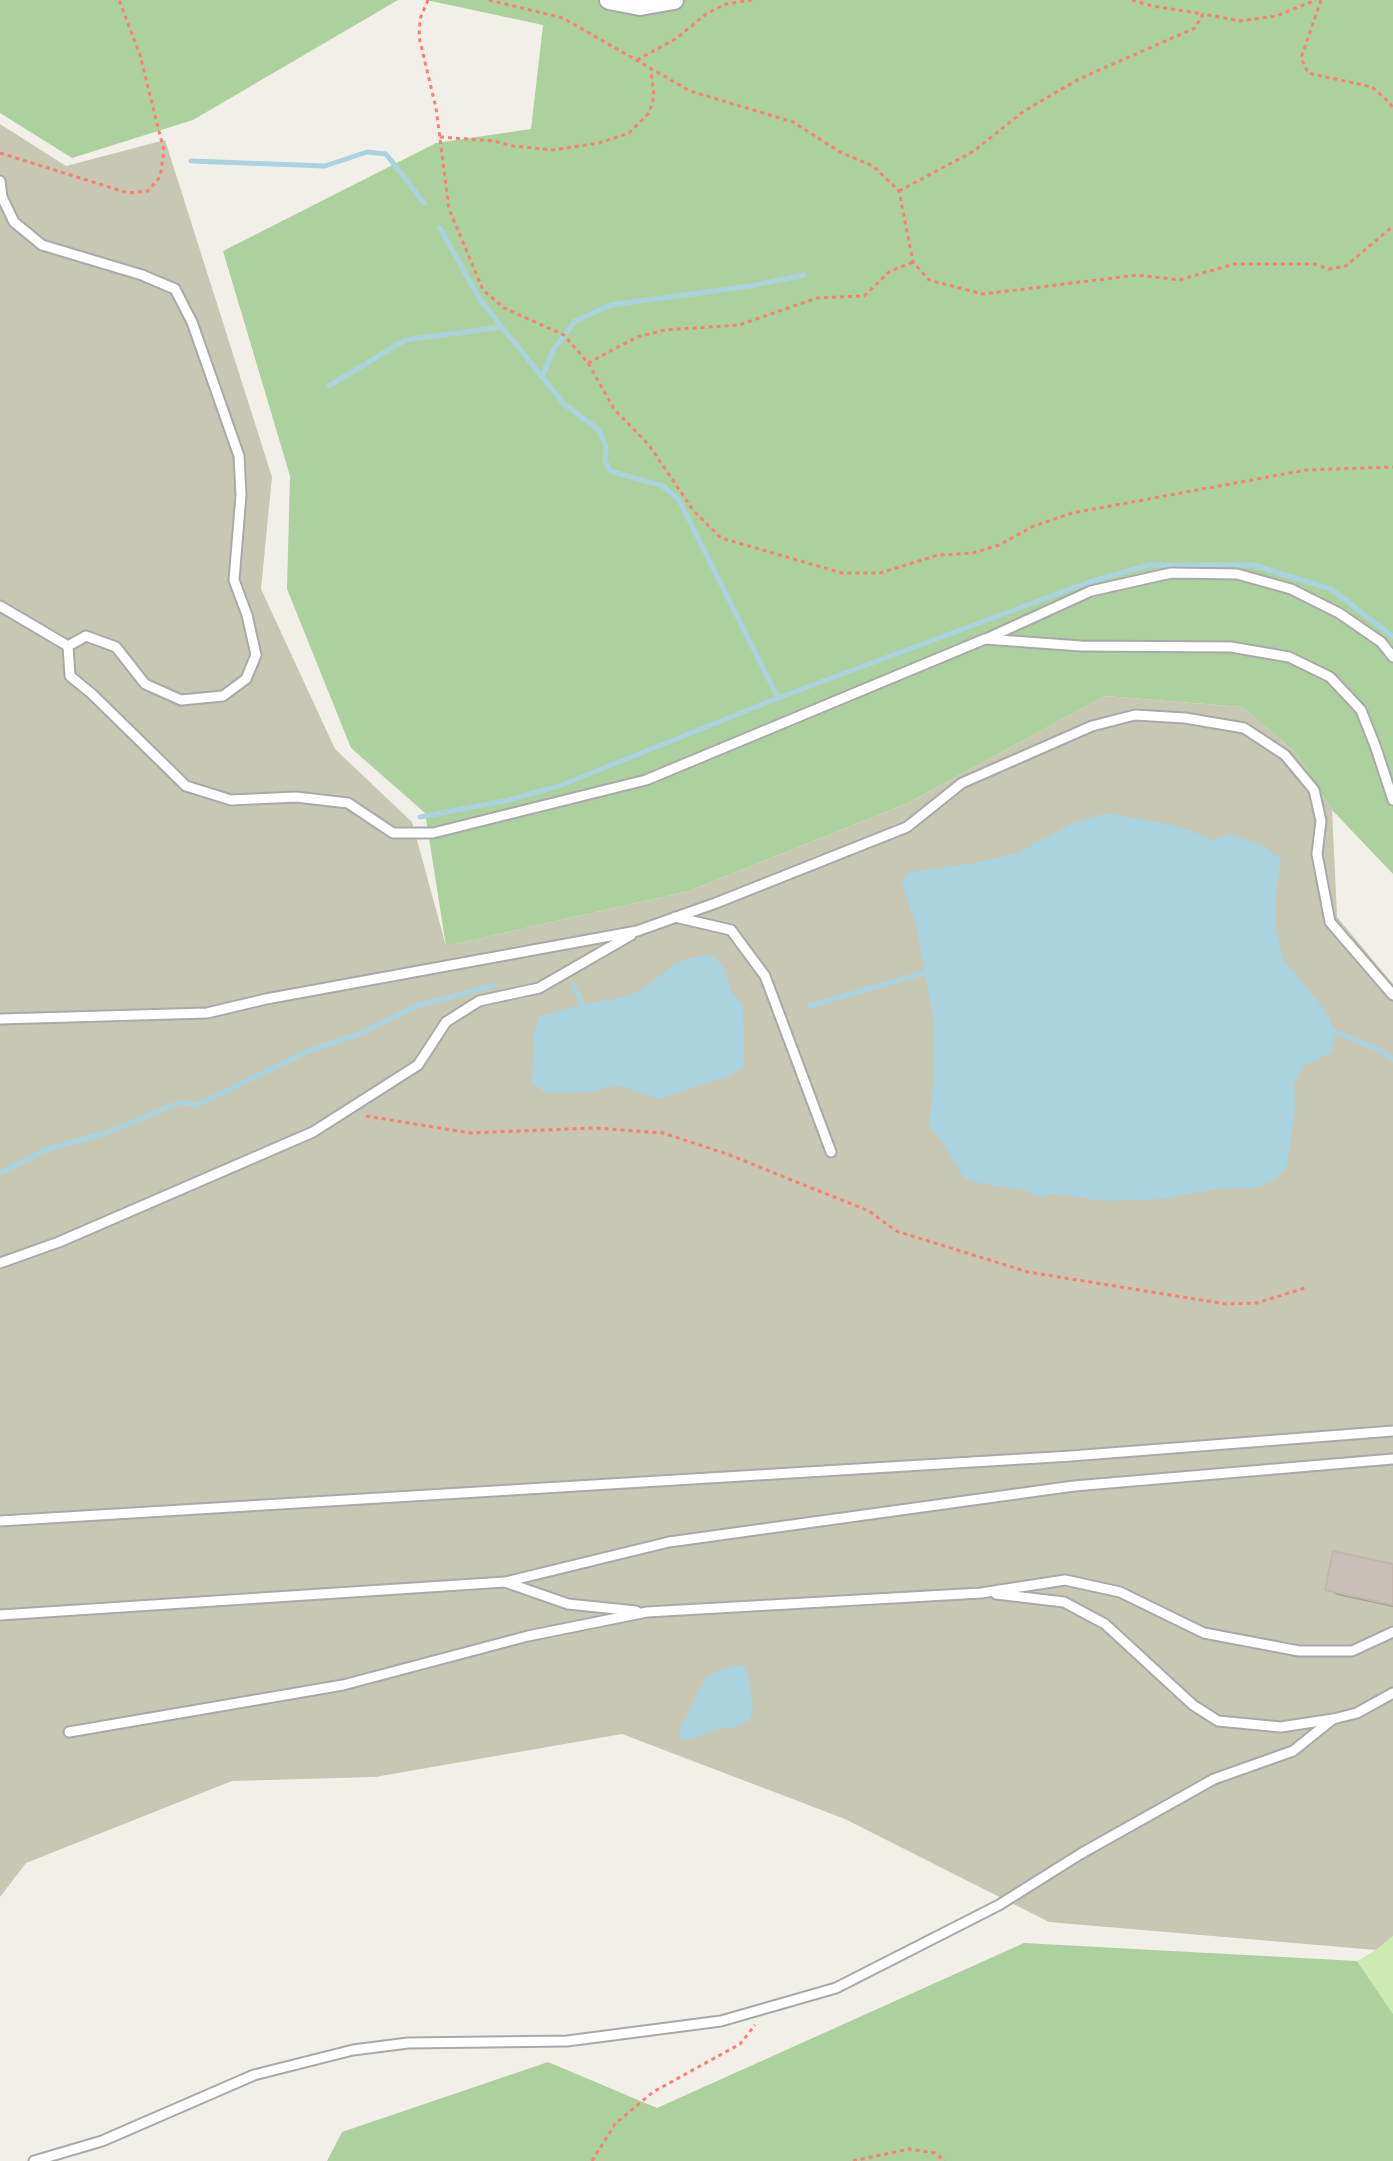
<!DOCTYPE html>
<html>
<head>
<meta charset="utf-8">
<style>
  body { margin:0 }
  canvas { display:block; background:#f2efe9 }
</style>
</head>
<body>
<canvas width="1393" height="2161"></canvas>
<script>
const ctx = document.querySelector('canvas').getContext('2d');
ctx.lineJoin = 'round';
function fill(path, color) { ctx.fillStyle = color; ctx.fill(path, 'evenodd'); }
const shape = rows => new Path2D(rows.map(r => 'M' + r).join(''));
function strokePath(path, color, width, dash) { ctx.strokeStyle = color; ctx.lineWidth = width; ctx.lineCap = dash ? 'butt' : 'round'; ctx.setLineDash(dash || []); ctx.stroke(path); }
const construction = shape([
  [0,124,66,166,165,140,272,477,261,589,335,749,412,822,446,946,689,891,908,803,1105,696,1242,707,1296,753,1332,810,1337,917,1393,984,1393,1936,1376,1950,1049,1922,845,1819,622,1734,375,1777,232,1781,26,1863,0,1897]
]);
const grass = shape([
  [1393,1936,1393,2014,1357,1961,1376,1950]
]);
const forest = shape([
  [0,0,398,0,193,120,72,158,0,113],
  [426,0,1393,0,1393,874,1332,810,1296,753,1242,707,1105,696,908,803,689,891,446,946,425,813,351,748,287,589,290,476,223,251,436,143,531,129,543,25],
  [1024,1943,1357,1961,1393,2014,1393,2161,327,2161,342,2132,548,2062,657,2108]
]);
const water = shape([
  [1106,813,1168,824,1192,831,1210,840,1231,834,1264,846,1281,859,1276,895,1276,928,1283,959,1324,1009,1336,1032,1331,1053,1303,1066,1294,1084,1295,1107,1290,1147,1287,1166,1277,1179,1254,1188,1223,1188,1161,1199,1104,1201,1055,1194,1039,1197,1025,1190,983,1184,964,1178,943,1143,929,1127,933,1088,933,1016,916,926,902,883,909,872,976,863,1017,853,1073,823],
  [712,955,723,966,732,992,743,1006,744,1067,728,1076,658,1099,617,1085,591,1092,545,1093,532,1083,534,1034,539,1017,568,1008,628,996,653,982,674,964,695,957],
  [744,1665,748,1674,753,1710,749,1721,733,1728,717,1729,684,1741,680,1737,680,1729,706,1677,724,1668]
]);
const shadow = shape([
  [1393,1566,1393,1607,1337,1595,1327,1589]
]);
const stream = shape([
  [191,161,325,166,367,152,386,154,424,203],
  [440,228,481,301,564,404,599,430,606,447,605,460,610,471,663,486,679,500,778,698,1089,582,1149,565,1253,565,1331,589,1393,637],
  [542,377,554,349,575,321,611,305,750,286,804,275],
  [329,386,405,340,502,327],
  [420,817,505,801,559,786,778,698],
  [573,986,586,1009],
  [809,1006,927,972],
  [1333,1031,1382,1051,1393,1060],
  [0,1173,45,1150,109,1132,180,1102,197,1105,310,1050,356,1035,417,1006,495,985]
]);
const building = shape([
  [1333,1551,1393,1564,1393,1605,1325,1590,1333,1551]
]);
const path = shape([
  [428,0,420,19,419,37,436,108,449,209,483,290,504,308,564,335,588,363,614,409,649,445,693,510,721,538,842,573,880,573,938,555,973,553,999,545,1034,526,1072,513,1306,470,1393,467],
  [489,0,563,18,690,91,793,122,840,152,873,166,899,191,913,262,929,280,983,294,1138,275,1179,280,1234,264,1314,264,1329,269,1346,266,1393,226],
  [1132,0,1152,6,1203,14],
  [1321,0,1301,58,1308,73,1372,87,1390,103,1393,109],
  [637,60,677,38,706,14,726,4,752,0],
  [440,137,494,141,513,146,553,150,599,143,629,133,649,113,654,97,651,70],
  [0,153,128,193,148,191,160,177,164,151,140,55,119,0],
  [899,191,974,151,1024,111,1079,79,1195,28,1203,14,1240,21,1276,16,1316,0],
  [588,363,637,337,665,330,739,325,817,298,864,296,889,272,913,262],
  [366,1116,470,1133,595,1128,663,1133,727,1154,869,1211,896,1231,1028,1272,1226,1304,1257,1303,1305,1288],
  [592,2161,615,2124,653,2092,740,2044,755,2025],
  [853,2161,909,2149,935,2153,945,2161]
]);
const lane = shape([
  [0,181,2,197,14,222,42,245,142,275,175,289,192,322,239,456,241,495,234,580,247,615,256,655,246,679,223,696,181,700,145,684,116,647,86,636,68,646,70,676,92,694,186,786,231,800,296,797,348,803,393,833,433,833,646,780,985,639,1081,646,1231,647,1289,657,1330,677,1361,710,1376,748,1393,800],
  [0,606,68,646],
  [988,638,1091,591,1171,573,1237,574,1291,589,1339,613,1381,642,1393,657],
  [675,917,731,930,765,976,831,1152],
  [0,1019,207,1013,266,999,637,931,716,903,907,827,962,783,1092,726,1135,715,1185,718,1244,728,1285,755,1314,790,1321,821,1317,854,1330,922,1393,995],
  [0,1263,59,1242,313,1132,418,1065,446,1022,479,1001,539,988,631,935],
  [0,1521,1071,1456,1393,1431],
  [505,1582,669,1542,1074,1486,1393,1459],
  [996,1594,1064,1602,1105,1624,1193,1705,1218,1721,1281,1727,1333,1719,1357,1713,1393,1693],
  [0,1615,505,1582,568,1604,636,1611],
  [69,1732,343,1685,528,1636,647,1612,981,1593,1065,1580,1120,1592,1204,1633,1299,1651,1352,1651,1393,1632],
  [34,2161,102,2141,254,2075,353,2050,408,2043,567,2041,721,2021,836,1988,999,1905,1082,1853,1214,1779,1293,1751,1333,1719]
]);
const street = shape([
  [609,0,640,6,674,0]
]);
fill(construction, '#c7c7b4');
fill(grass, '#cdebb0');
fill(forest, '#add19e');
fill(water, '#aad3df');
fill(shadow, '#0003');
strokePath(stream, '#aad3df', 5);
fill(building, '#c7bfb8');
strokePath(building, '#c4b6ab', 2);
strokePath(lane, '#a9a9a9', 13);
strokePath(street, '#a9a9a9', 22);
strokePath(path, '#fa8072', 3, [4, 4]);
strokePath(lane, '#fff', 9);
strokePath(street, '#fff', 18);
</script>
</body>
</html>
